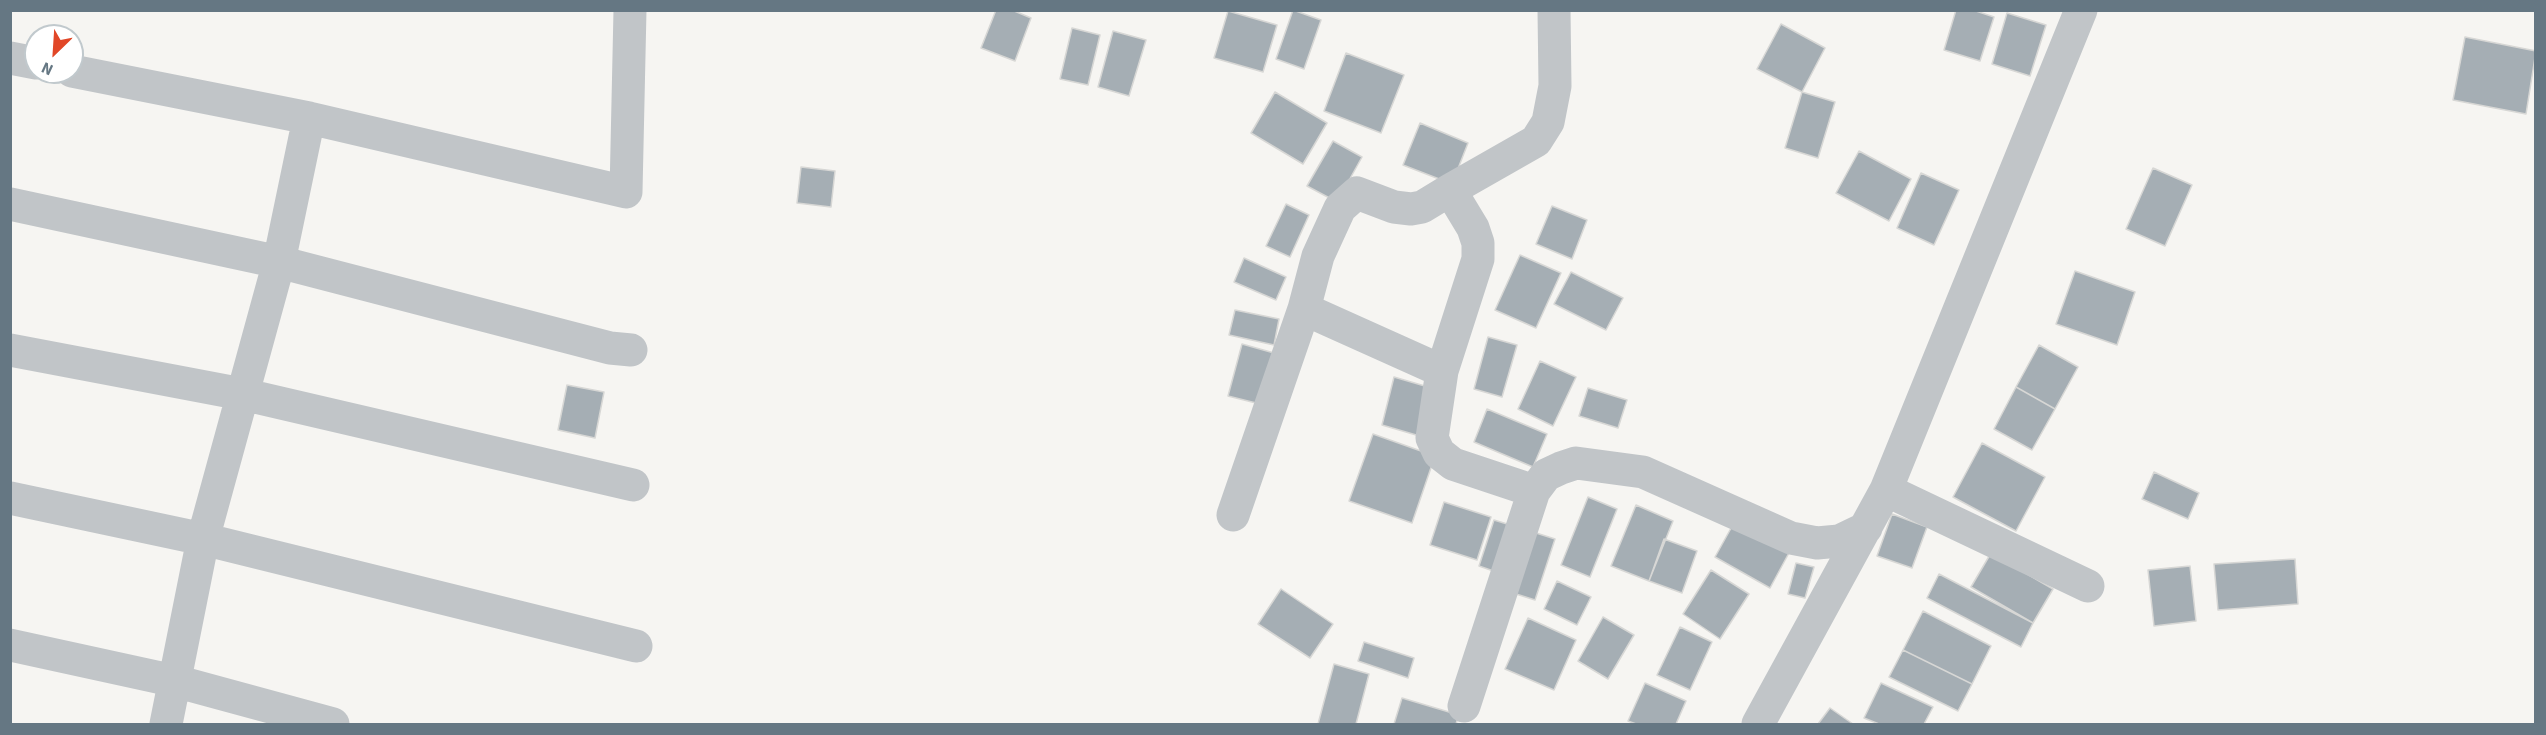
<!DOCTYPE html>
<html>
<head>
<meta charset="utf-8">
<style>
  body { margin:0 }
  #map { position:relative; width:2546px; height:735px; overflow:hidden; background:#f6f5f2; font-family:"Source Sans 3",sans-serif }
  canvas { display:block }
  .frame { position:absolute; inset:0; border:12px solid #657783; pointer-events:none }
  .north { position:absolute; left:24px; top:24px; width:60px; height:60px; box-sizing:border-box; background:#fff; border:2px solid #c1c9cd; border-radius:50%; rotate:205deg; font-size:16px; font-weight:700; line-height:24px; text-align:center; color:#657783 }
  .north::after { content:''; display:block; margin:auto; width:21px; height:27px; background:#e14727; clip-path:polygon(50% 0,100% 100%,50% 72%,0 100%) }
</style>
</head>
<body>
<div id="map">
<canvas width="2546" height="735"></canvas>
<div class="frame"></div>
<div class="north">N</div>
</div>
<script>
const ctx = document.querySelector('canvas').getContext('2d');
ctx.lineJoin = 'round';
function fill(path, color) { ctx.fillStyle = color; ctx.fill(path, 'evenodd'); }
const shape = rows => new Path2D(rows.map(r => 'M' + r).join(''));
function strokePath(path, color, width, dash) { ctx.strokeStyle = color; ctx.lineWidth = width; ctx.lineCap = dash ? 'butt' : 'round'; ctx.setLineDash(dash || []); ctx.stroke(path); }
const building = shape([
  [996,10,1012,10,1031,18,1015,61,981,48,996,10],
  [1293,10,1321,20,1304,69,1276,59,1293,10],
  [1956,10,1973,10,1994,17,1980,61,1944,50,1956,10],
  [1228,11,1277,25,1263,72,1214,58,1228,11],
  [2007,13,2046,25,2030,76,1992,64,2007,13],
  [1781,24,1825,48,1802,92,1757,69,1781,24],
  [1072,28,1100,35,1088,85,1060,79,1072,28],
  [1113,31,1146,40,1129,96,1098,87,1113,31],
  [2465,37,2536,51,2526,114,2453,100,2465,37],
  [1346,53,1404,75,1381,133,1324,111,1346,53],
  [1275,92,1327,123,1303,164,1251,133,1275,92],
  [1802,92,1835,102,1818,158,1785,148,1802,92],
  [1420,123,1468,143,1452,184,1403,165,1420,123],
  [1333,141,1362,157,1337,202,1307,186,1333,141],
  [1859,151,1911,179,1889,221,1836,193,1859,151],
  [801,167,835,171,831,207,797,203,801,167],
  [2153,168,2192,185,2165,246,2126,229,2153,168],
  [1921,173,1959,190,1934,245,1897,228,1921,173],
  [1286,204,1309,215,1290,257,1266,246,1286,204],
  [1552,206,1587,220,1572,259,1536,244,1552,206],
  [1520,255,1561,273,1536,328,1495,310,1520,255],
  [1244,258,1286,277,1276,300,1234,282,1244,258],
  [2075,271,2135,292,2117,345,2056,324,2075,271],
  [1571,272,1623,298,1606,330,1554,304,1571,272],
  [1235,310,1279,319,1274,345,1229,335,1235,310],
  [1488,337,1517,345,1502,397,1474,389,1488,337],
  [1242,344,1274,353,1260,404,1228,396,1242,344],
  [2039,345,2078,367,2055,409,2016,387,2039,345],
  [1540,361,1576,377,1553,426,1518,409,1540,361],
  [1394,377,1435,389,1423,437,1382,425,1394,377],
  [567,385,604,392,595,438,558,430,567,385],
  [2016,387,2055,409,2032,450,1994,429,2016,387],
  [1588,388,1627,400,1618,428,1579,416,1588,388],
  [1487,409,1547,434,1533,467,1474,442,1487,409],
  [1373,434,1435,456,1412,523,1349,501,1373,434],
  [1982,443,2045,477,2016,531,1953,497,1982,443],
  [2154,472,2199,493,2188,519,2142,499,2154,472],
  [1588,497,1617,509,1590,577,1561,565,1588,497],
  [1444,502,1491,517,1477,560,1430,545,1444,502],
  [1636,505,1673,521,1649,581,1611,566,1636,505],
  [1892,514,1927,527,1912,568,1877,556,1892,514],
  [1494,520,1517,527,1502,574,1479,566,1494,520],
  [1735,521,1790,551,1770,588,1715,557,1735,521],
  [1533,532,1555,539,1535,600,1513,593,1533,532],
  [1664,539,1697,551,1682,593,1649,581,1664,539],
  [1991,553,2053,589,2033,623,1971,587,1991,553],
  [2295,559,2298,604,2218,610,2214,564,2295,559],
  [1796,563,1814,567,1805,598,1788,594,1796,563],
  [2190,566,2196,621,2154,626,2148,570,2190,566],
  [1711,570,1749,594,1720,639,1683,614,1711,570],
  [1939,574,2033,623,2021,647,1927,598,1939,574],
  [1557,581,1591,597,1577,625,1544,609,1557,581],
  [1281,589,1333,624,1310,658,1258,624,1281,589],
  [1923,611,1991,646,1972,684,1903,650,1923,611],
  [1603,617,1634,635,1608,679,1578,661,1603,617],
  [1528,618,1576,640,1554,690,1505,669,1528,618],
  [1680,627,1712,642,1690,690,1657,675,1680,627],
  [1364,642,1414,658,1408,678,1358,661,1364,642],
  [1903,650,1972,684,1958,711,1889,677,1903,650],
  [1334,664,1369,674,1356,724,1318,724,1334,664],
  [1645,683,1686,701,1676,724,1636,724,1628,721,1645,683],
  [1881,683,1933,707,1924,724,1879,724,1864,718,1881,683],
  [1402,698,1459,715,1456,724,1394,724,1402,698],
  [1830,708,1853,724,1818,724,1830,708]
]);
const minor = shape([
  [10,58,36,63],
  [72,71,309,118,626,192,630,10],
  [1450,190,1536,141,1548,122,1555,86,1554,10],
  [10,204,279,262,610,348,631,350],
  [1304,309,1442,371],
  [10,350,242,394,633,485],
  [1886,490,2088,586],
  [10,498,203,539,636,646],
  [1233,515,1304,309,1318,256,1340,208,1357,193,1394,207,1411,209,1422,207,1450,190,1473,228,1478,243,1478,259,1442,371,1432,438,1439,453,1453,464,1534,491],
  [10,645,175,681,333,724],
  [1464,706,1534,491,1546,475,1561,468,1576,463,1643,472,1791,538,1817,543,1839,541,1866,528],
  [166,724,203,539,279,262,309,118],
  [1758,724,1886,490,2081,10]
]);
fill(building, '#a5aeb4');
strokePath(building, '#d7d7d5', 1.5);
strokePath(minor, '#c1c5c8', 33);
</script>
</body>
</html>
